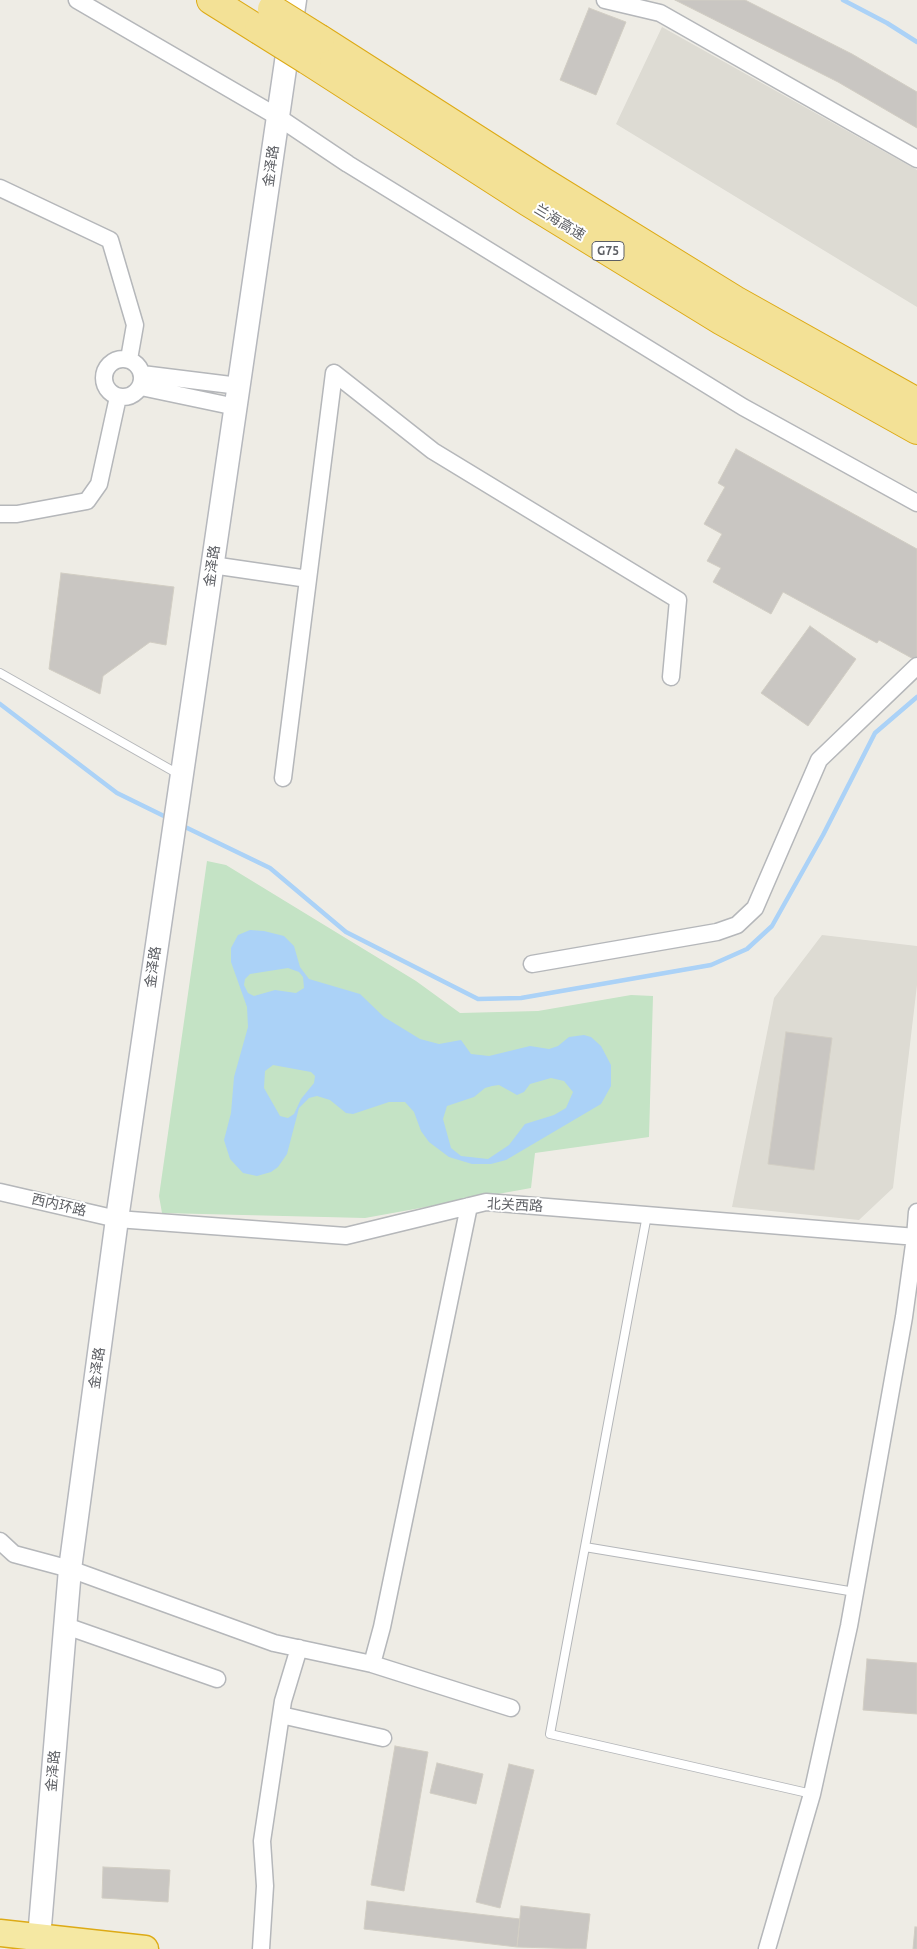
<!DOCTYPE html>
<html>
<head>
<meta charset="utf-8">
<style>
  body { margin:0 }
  canvas { display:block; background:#eeece5 }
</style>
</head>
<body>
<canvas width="917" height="1949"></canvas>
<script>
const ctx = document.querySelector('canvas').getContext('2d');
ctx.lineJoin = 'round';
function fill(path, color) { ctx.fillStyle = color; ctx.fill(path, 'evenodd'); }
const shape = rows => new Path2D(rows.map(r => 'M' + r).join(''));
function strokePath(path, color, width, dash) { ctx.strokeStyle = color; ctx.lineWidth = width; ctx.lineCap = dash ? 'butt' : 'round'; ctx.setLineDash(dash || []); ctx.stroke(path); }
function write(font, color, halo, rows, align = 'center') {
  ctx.font = font + ' Ubuntu,"Noto Sans SC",sans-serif'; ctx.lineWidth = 4; ctx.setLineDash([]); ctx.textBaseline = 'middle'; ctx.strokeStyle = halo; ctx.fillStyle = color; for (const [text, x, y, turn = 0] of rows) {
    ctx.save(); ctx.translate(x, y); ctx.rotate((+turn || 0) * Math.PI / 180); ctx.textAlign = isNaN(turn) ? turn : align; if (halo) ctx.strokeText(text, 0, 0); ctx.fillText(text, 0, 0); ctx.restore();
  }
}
const education = shape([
  [662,27,917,170,917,307,616,124],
  [822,935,917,946,917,985,893,1188,859,1220,732,1207,774,998]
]);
const green = shape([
  [207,861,226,865,416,981,460,1013,538,1011,631,995,653,996,649,1137,535,1153,531,1188,365,1218,162,1213,159,1196]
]);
const water = shape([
  [250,930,264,931,284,936,294,946,300,967,309,979,360,994,384,1017,420,1039,439,1044,461,1040,471,1054,489,1056,530,1046,549,1049,558,1046,569,1037,584,1035,591,1037,601,1046,611,1065,611,1086,601,1104,506,1160,491,1164,472,1164,449,1157,429,1142,421,1131,414,1112,405,1102,389,1102,353,1114,346,1113,330,1100,317,1096,309,1098,299,1108,287,1154,278,1167,271,1172,257,1176,243,1173,230,1159,224,1140,231,1113,234,1077,248,1027,247,1007,231,962,231,948,238,935],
  [288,968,299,972,303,977,304,988,296,993,275,990,254,996,248,993,244,985,245,979,250,974],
  [273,1065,311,1072,315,1076,314,1083,301,1099,294,1114,288,1118,280,1116,264,1088,265,1071],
  [551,1078,564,1081,573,1092,566,1108,554,1115,525,1124,509,1145,488,1159,461,1156,451,1148,443,1119,447,1106,474,1097,485,1088,492,1086,499,1085,517,1095,524,1092,530,1084]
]);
const stream = shape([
  [843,0,887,23,917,42],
  [0,704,117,793,168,818],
  [181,825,270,868,346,932,478,999,521,998,711,965,747,949,772,926,823,835,875,733,917,697]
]);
const building = shape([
  [675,0,745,0,852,54,917,92,917,128,838,82,675,0],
  [589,8,626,22,596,95,560,80,589,8],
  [736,449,917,549,917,661,879,640,877,643,783,592,771,614,713,582,721,568,707,561,722,534,704,524,725,487,718,483,736,449],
  [61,573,174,587,166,645,150,642,103,676,100,694,49,669,61,573],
  [810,626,856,659,808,726,761,693,810,626],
  [786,1032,832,1038,814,1170,768,1164,786,1032],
  [867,1659,917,1663,917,1714,863,1710,867,1659],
  [395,1746,428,1752,404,1891,371,1885,395,1746],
  [437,1763,483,1774,476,1804,430,1793,437,1763],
  [509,1764,534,1770,500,1908,476,1902,509,1764],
  [103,1867,170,1870,168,1902,102,1898,103,1867],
  [367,1901,520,1919,517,1947,364,1929,367,1901],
  [521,1906,590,1914,586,1949,517,1947,521,1906],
  [915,1927,917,1927,917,1949,913,1949,915,1927]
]);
const service = shape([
  [0,673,180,775],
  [647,1215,550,1734,812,1794],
  [585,1547,855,1592]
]);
const minor = shape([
  [77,0,278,117,348,164,743,407,917,503],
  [605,0,660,13,917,159],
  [0,188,110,240,135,325,129,359],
  '104 378a19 19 0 1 1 38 0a19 19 0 1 1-38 0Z',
  [334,373,433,451,678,600,671,677],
  [142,374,239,386],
  [141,387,236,407],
  [0,514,17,514,87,501,99,484,118,397],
  [212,565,308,579],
  [283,778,334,373],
  [532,964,717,932,737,925,755,908,819,760,917,666],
  [0,1192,117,1219,346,1236,486,1202,917,1237],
  [0,1541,14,1554,70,1569,274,1643,372,1664,511,1708],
  [66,1626,217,1679],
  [372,1664,382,1627,469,1206],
  [281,1715,383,1738],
  [261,1949,265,1886,262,1841,283,1701,299,1648],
  [767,1949,812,1794,849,1626,904,1317,915,1237,917,1212]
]);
const secondary = shape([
  [37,1949,39,1938,70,1569,117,1219,295,0]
]);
const trunk = shape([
  [0,1933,145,1949]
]);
const motorway = shape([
  [211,0,259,30],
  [320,39,542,181,735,300,917,402],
  [307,60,528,202,722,321,917,430]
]);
const motorwayBridge = shape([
  [272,9,320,39],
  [259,30,307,60]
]);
const shields = [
  [608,251,32]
];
const shieldNames = [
  ["G75",608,251]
];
const streetNames = [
  ["金泽路",271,166,-82],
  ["兰海高速",560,222,31],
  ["金泽路",212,566,-82],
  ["金泽路",153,967,-82],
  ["西内环路",59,1205,13],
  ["北关西路",515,1205,3],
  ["金泽路",97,1368,-82],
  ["金泽路",53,1771,-85]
];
fill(education, '#dddbd3');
fill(green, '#c4e3c5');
fill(water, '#abd2f7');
strokePath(stream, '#abd2f7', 4.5);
fill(building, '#c9c6c2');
strokePath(building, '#d2cec4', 1);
strokePath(service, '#b5b7ba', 10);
strokePath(minor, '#b5b7ba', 19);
strokePath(secondary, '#b6b8bd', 25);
strokePath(trunk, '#ddaa15', 29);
strokePath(motorway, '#ddaa15', 30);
strokePath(service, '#fff', 8);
strokePath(minor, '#fff', 16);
strokePath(secondary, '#fff', 22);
strokePath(trunk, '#f5e8a3', 26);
strokePath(motorway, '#f3e196', 28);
strokePath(motorwayBridge, '#ddaa15', 30, []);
strokePath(motorwayBridge, '#f3e196', 28);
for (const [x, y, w] of shields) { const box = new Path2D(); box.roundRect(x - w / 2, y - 9.5, w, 19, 4); ctx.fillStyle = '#fff'; ctx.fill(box); strokePath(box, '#5d5f64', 1); }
write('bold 12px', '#5d5f64', null, shieldNames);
write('14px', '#5d5f64', '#fff', streetNames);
</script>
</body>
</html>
